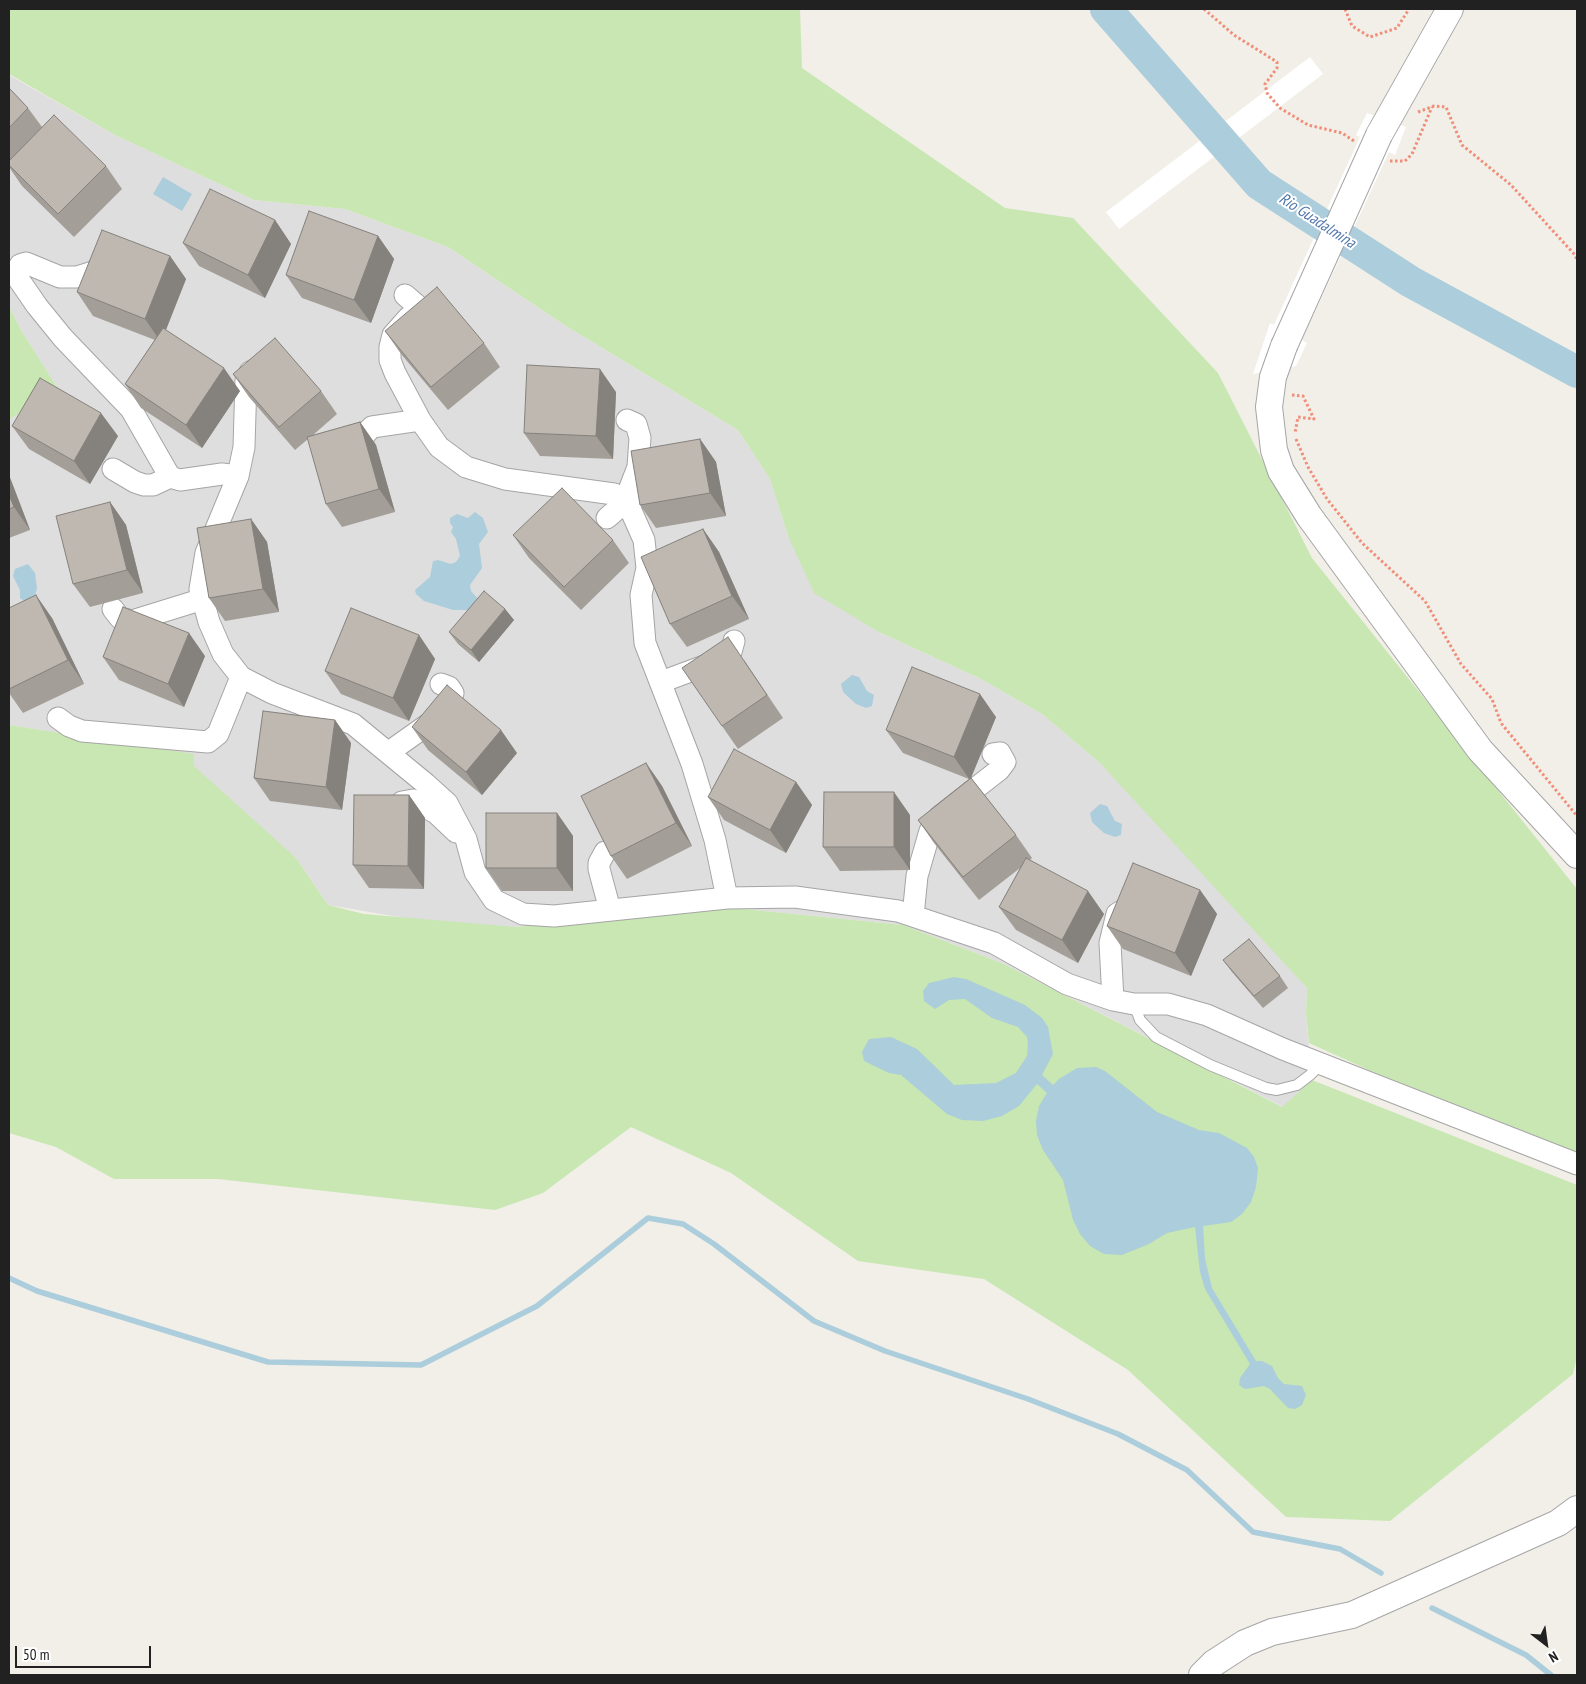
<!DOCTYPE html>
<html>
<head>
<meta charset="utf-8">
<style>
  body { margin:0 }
  #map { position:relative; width:1586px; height:1684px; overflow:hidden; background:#f1efe8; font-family:"PT Sans Narrow",sans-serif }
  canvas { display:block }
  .frame { position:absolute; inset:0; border:10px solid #212121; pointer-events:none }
  .north { position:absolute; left:1521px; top:1619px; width:50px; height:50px; -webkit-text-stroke:4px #fff; paint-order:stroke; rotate:150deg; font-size:14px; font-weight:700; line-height:20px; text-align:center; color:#212121 }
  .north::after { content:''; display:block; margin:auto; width:18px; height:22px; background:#212121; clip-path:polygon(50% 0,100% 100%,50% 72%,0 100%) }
  .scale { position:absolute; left:15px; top:1646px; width:136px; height:22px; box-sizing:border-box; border:2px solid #212121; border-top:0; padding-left:6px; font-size:15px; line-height:18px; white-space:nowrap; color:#212121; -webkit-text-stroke:4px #fff; paint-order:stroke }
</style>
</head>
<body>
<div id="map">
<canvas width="1586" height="1684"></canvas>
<div class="frame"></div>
<div class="north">N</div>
<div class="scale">50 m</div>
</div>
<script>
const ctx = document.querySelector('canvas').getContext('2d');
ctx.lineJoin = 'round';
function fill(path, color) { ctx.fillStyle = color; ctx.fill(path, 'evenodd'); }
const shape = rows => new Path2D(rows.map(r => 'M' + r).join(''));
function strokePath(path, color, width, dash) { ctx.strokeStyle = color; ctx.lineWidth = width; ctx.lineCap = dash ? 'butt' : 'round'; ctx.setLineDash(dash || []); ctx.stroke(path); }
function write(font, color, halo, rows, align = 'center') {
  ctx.font = font + ' "PT Sans Narrow",sans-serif'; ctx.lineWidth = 4; ctx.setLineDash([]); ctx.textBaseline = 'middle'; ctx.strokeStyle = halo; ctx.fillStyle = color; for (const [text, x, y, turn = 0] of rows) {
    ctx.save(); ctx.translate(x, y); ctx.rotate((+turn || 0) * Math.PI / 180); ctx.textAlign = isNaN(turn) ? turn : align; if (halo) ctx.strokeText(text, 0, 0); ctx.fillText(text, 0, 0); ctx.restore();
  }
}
const residential = shape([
  [9,75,115,135,254,200,345,209,448,247,566,326,738,430,770,479,788,536,879,632,981,679,1042,714,1100,763,1219,882,1307,988,1306,1014,1312,1080,1283,1107,1004,964,903,925,734,908,516,927,440,924,328,905,296,858,133,745,9,725,9,420,57,387,21,330,9,306]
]);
const grass = shape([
  [9,9,800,9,802,68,1005,208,1073,218,1218,373,1312,558,1577,889,1577,1152,1371,1071,1309,1043,1306,1014,1307,988,1100,763,1042,714,981,679,879,632,814,593,788,536,770,479,738,430,566,326,448,247,345,209,254,200,115,135,9,74],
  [9,306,21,330,57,387,9,420],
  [9,725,194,754,194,766,296,858,328,905,364,914,516,927,734,908,903,925,1004,964,1282,1107,1312,1080,1577,1185,1577,1356,1573,1374,1390,1521,1286,1517,1128,1370,984,1279,858,1261,731,1173,631,1127,543,1193,495,1210,218,1179,114,1179,56,1147,9,1133]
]);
const water = shape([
  [163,177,192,194,182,211,153,194],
  [475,512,483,518,488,532,479,544,482,568,470,585,471,591,481,602,469,610,453,610,424,601,416,594,415,590,430,577,433,561,438,560,451,564,456,562,460,556,456,539,451,532,453,527,450,523,450,518,457,514,468,518],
  [28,564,35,573,37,588,34,599,24,601,20,598,20,590,13,576,15,569],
  [852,675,859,677,867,691,874,695,872,706,866,708,856,704,843,692,841,684],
  [1100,804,1107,806,1115,821,1122,824,1121,835,1115,837,1104,833,1092,822,1090,813],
  [954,977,966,979,1025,1005,1042,1018,1048,1027,1053,1054,1042,1075,1053,1085,1059,1079,1077,1068,1096,1067,1105,1071,1157,1112,1199,1130,1219,1133,1247,1148,1254,1157,1258,1168,1256,1187,1251,1202,1242,1214,1231,1222,1203,1226,1205,1259,1212,1288,1256,1361,1262,1361,1272,1366,1278,1378,1284,1384,1302,1386,1306,1395,1302,1405,1295,1409,1288,1408,1270,1389,1264,1386,1245,1389,1239,1385,1240,1378,1250,1364,1205,1289,1200,1272,1195,1227,1167,1233,1149,1244,1122,1255,1104,1254,1090,1246,1080,1234,1073,1220,1063,1180,1043,1150,1037,1135,1036,1121,1039,1106,1047,1093,1037,1084,1019,1106,1002,1116,983,1121,962,1120,947,1114,901,1075,889,1073,864,1061,862,1052,869,1039,891,1037,917,1049,954,1085,996,1083,1016,1073,1027,1056,1028,1044,1027,1037,1018,1027,992,1018,965,999,949,1000,935,1009,924,1001,923,991,929,983]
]);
const pier = shape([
  [1310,57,1323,74,1119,229,1106,212],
  [1367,113,1406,127,1395,155,1389,152,1302,340,1307,343,1296,366,1253,374,1270,323,1274,325,1360,137,1356,135]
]);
const stream = shape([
  [9,1278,37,1291,268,1362,421,1365,537,1306,648,1218,683,1224,714,1244,814,1321,885,1351,1028,1399,1118,1434,1187,1470,1253,1532,1340,1549,1381,1573],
  [1432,1608,1526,1655,1551,1675]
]);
const river = shape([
  [1106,9,1259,184,1411,282,1577,372]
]);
const path = shape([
  [1204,9,1234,35,1277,62,1277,68,1265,84,1267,93,1280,108,1308,125,1342,133,1354,141],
  [1345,9,1352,26,1370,37,1397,28,1409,9],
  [1418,112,1434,106,1446,107,1462,145,1511,185,1575,255,1577,260],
  [1390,161,1405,161,1412,154,1432,107],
  [1292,395,1303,396,1314,419,1298,417,1295,433],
  [1296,439,1308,467,1327,499,1362,543,1425,601,1461,664,1492,699,1501,723,1577,816]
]);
const service = shape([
  [1134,1004,1140,1020,1156,1037,1210,1065,1266,1088,1277,1090,1297,1085,1310,1075,1321,1064]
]);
const minor = shape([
  [93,272,77,277,60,277,26,263,20,265,15,274,37,306,63,338,131,409,170,477,180,480,222,474,238,476],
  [405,295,428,315],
  [409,317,393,335,390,347,390,360,395,373,420,420,439,447,466,467,505,479,614,494,624,503,632,513,644,540,647,568,641,595,645,643,692,764,715,840,727,898],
  [256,369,250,372,246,380,244,447,238,476,206,553,200,589,209,622,223,654,241,677,272,693,353,724,426,784,447,803,466,839,475,872,494,900,523,914,554,916,727,898,795,897,898,911,994,943,1067,984,1113,1000,1134,1004,1168,1004,1207,1015,1283,1049,1577,1164],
  [363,440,364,435,372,427,420,420],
  [113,469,135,482,144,485,153,485,170,477],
  [624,503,638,467,640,438,636,424,627,420],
  [607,518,624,503,636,498],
  [113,609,120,618,132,621,203,599],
  [661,682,723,659,731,652,734,641],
  [58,718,69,726,82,731,208,742,218,734,241,677],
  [389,752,430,723,450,705,453,693,449,687,441,684],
  [397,813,402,802,413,800,436,813,456,832],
  [605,852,599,863,599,869,610,910],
  [913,916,917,876,930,831,940,816,999,770,1005,762,1000,753,993,754],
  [1113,1000,1110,943,1117,914,1125,909]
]);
const tertiary = shape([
  [1379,135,1450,9],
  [1284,346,1273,377,1269,407,1274,450,1281,471,1309,516,1480,750,1577,855],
  [1202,1675,1214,1663,1245,1643,1272,1632,1352,1615,1558,1523,1577,1509]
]);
const tertiaryBridge = shape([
  [1284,346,1379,135]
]);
const wall = shape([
  [9,88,28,108,42,127,106,166,122,189,74,237,22,186,9,167],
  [275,220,291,244,265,298,199,266,183,243],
  [378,236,394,259,371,323,302,298,286,275],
  [170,256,186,279,166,330,240,391,202,448,141,408,125,384,155,340,93,316,77,292],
  [385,331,484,343,500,367,448,410,401,354],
  [233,374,321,391,337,414,313,435,360,422,376,445,395,512,342,527,326,504,308,439,295,450,249,397],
  [616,392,613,459,540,456,524,433],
  [12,426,118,436,90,484,29,449],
  [700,439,716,462,726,516,656,528,640,505],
  [9,475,30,530,9,538],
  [110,502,126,525,143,593,90,607,73,584],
  [251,519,267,542,279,612,225,621,209,598],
  [703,529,719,552,749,619,687,647,670,624],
  [513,535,613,540,629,563,581,610,529,558],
  [9,608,52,618,84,684,23,713,9,693],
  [505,609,514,620,479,662,458,644,449,632],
  [419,635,435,659,409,721,341,694,325,671],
  [205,656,184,707,119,680,103,657],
  [744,660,783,718,738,749,722,726],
  [996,717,971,778,1016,835,1032,858,1030,860,1104,914,1078,963,1016,930,999,907,1020,868,979,900,934,843,918,820,969,779,903,753,886,730],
  [335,720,351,743,342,810,270,801,254,778],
  [412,727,517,753,482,795,428,750],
  [646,763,662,786,692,846,627,879,611,856],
  [796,782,812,805,786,853,724,820,708,797],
  [409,795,425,818,424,889,369,888,353,865],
  [557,813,573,836,573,891,502,891,486,868],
  [910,815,910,870,840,871,823,847],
  [1200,890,1217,914,1191,976,1123,949,1107,926],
  [1223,960,1280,976,1288,988,1263,1008,1232,972]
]);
const shadedWall = shape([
  [275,220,291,244,265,298,248,275],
  [378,236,394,259,371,323,354,300],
  [170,256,186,279,161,342,145,319],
  [224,368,240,391,202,448,186,425],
  [600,369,616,392,613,459,596,436],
  [101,413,118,436,90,484,74,461],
  [360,422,376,445,395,512,379,489],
  [700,439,716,462,726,516,710,493],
  [9,475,30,530,14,507,9,495],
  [110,502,126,525,143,593,127,570],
  [251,519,267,542,279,612,263,589],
  [703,529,719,552,749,619,732,596],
  [36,595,52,618,84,684,68,660],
  [505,609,514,620,479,662,471,650],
  [189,633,205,656,184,707,168,684],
  [419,635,435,659,409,721,393,698],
  [980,694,996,717,970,780,954,757],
  [335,720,351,743,342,810,326,787],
  [501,730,517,753,482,795,466,772],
  [646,763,662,786,692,846,676,823],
  [796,782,812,805,786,853,770,830],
  [894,792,910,815,910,870,894,847],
  [409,795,425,818,424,889,408,866],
  [557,813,573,836,573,891,557,868],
  [1200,890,1217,914,1191,976,1175,953],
  [1088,891,1104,914,1078,963,1062,940]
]);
const building = shape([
  [9,88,28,108,9,128,9,88],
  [54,115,106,166,58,214,9,165,9,161,54,115],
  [210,189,275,220,248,275,183,243,210,189],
  [309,211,378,236,354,300,286,275,309,211],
  [102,230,170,256,145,319,77,292,102,230],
  [437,287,484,343,431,387,385,331,437,287],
  [163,328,224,368,186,425,125,384,163,328],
  [275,338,321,391,279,427,233,374,275,338],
  [527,365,600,369,596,436,524,433,527,365],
  [40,378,101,413,74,461,12,426,40,378],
  [360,422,379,489,326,504,307,437,360,422],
  [700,439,710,493,640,505,631,451,700,439],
  [562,488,613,540,564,587,513,535,562,488],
  [9,495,14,507,9,509,9,495],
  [110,502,127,570,73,584,56,516,110,502],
  [251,519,263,589,209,598,197,528,251,519],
  [703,529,732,596,670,624,641,557,703,529],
  [484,591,505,609,471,650,449,632,484,591],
  [36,595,68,660,9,689,9,608,36,595],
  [123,607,189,633,168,684,103,657,123,607],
  [351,608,419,635,393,698,325,671,351,608],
  [728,637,767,695,722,726,682,668,728,637],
  [912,667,980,694,954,757,886,730,912,667],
  [447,685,501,730,466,772,412,727,447,685],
  [263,711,335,720,326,787,254,778,263,711],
  [734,749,796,782,770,830,708,797,734,749],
  [646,763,676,823,611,856,581,796,646,763],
  [971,778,1016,835,963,877,918,820,971,778],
  [824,792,894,792,894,847,823,847,824,792],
  [354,795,409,795,408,866,353,865,354,795],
  [486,813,557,813,557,868,486,868,486,813],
  [1026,858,1088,891,1062,940,999,907,1026,858],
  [1133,863,1200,890,1175,953,1107,926,1133,863],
  [1249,939,1280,976,1254,996,1223,960,1249,939]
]);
const waterNames = [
  ["Rio Guadalmina",1317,221,33]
];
fill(residential, '#dfdede');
fill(grass, '#c8e7b2');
fill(water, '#accddb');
fill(pier, '#fff');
strokePath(stream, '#accddb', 5.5);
strokePath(river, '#accddb', 32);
strokePath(service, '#a5a5a5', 12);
strokePath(minor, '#a5a5a5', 23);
strokePath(tertiary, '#a5a5a5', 28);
strokePath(path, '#f18e79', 3, [2.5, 2.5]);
strokePath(service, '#fff', 10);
strokePath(minor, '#fff', 21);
strokePath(tertiary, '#fff', 26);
strokePath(tertiaryBridge, '#a5a5a5', 28, []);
strokePath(tertiaryBridge, '#fff', 26);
fill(wall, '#a39e98');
fill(shadedWall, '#85817c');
fill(building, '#beb8b1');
strokePath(building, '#85817c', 1);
write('italic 16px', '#5278ac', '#fff', waterNames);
</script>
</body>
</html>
